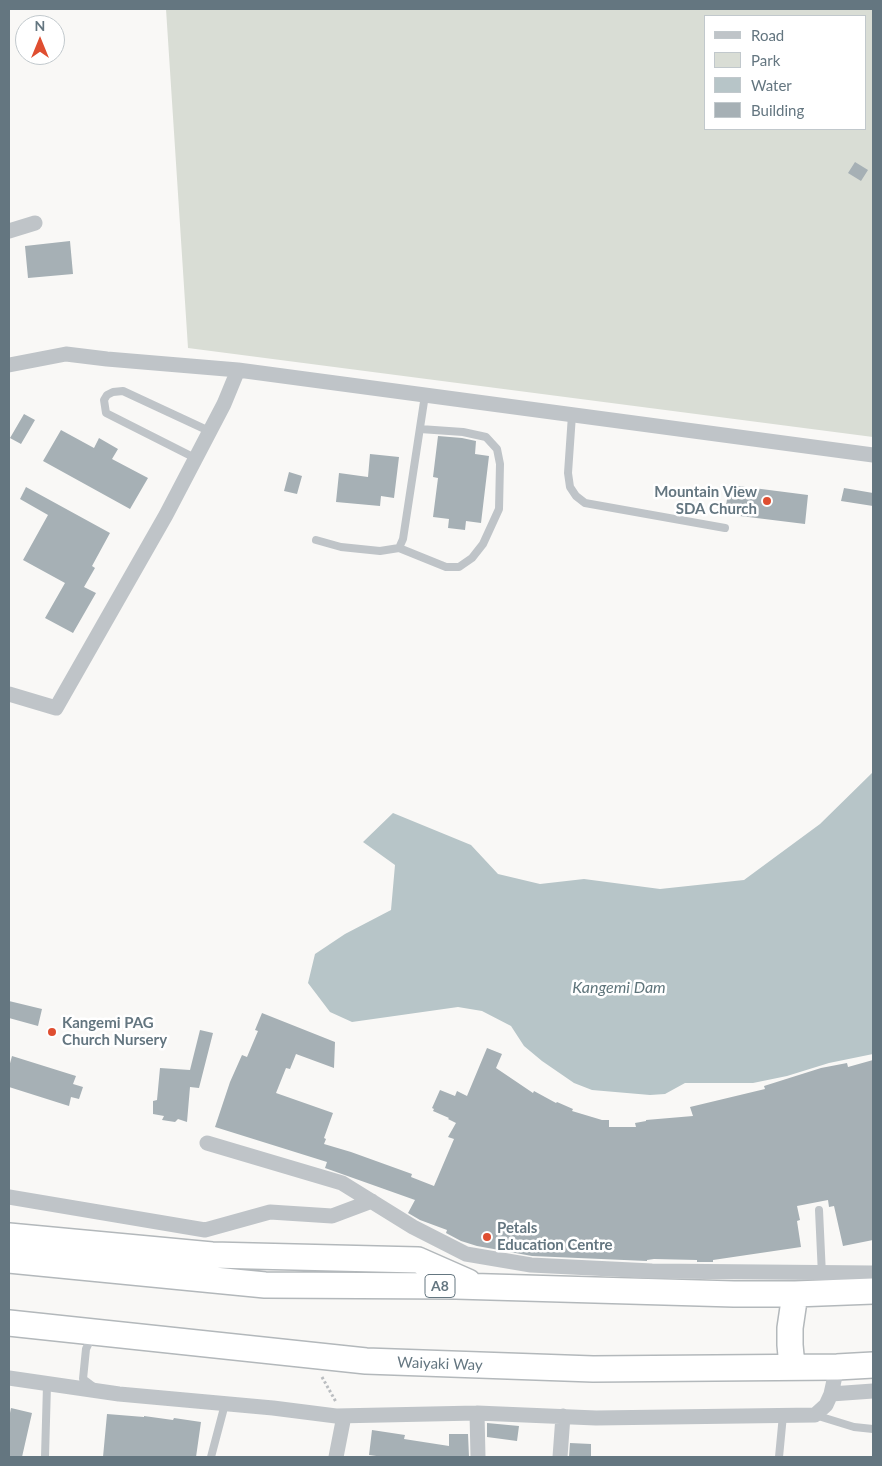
<!DOCTYPE html>
<html>
<head>
<meta charset="utf-8">
<style>
  body { margin:0 }
  #map { position:relative; width:882px; height:1466px; overflow:hidden; background:#f9f8f6; font-family:Lato,sans-serif }
  canvas { display:block }
  .frame { position:absolute; inset:0; border:10px solid #647680; pointer-events:none }
  .legend { position:absolute; left:704px; top:15px; width:162px; height:115px; box-sizing:border-box; background:#fff; border:1px solid #c1c8cc; margin:0; padding:6px 9px; list-style:none; font-size:15px; color:#647680 }
  .legend li { display:flex; align-items:center; gap:10px; height:25px }
  .legend b { width:25px; border:1px solid #c1c8cc }
  .north { position:absolute; left:15px; top:15px; width:50px; height:50px; box-sizing:border-box; background:#fff; border:1px solid #c1c8cc; border-radius:50%; rotate:0deg; font-size:14px; font-weight:700; line-height:20px; text-align:center; color:#647680 }
  .north::after { content:''; display:block; margin:auto; width:18px; height:22px; background:#df4e30; clip-path:polygon(50% 0,100% 100%,50% 72%,0 100%) }
</style>
</head>
<body>
<div id="map">
<canvas width="882" height="1466"></canvas>
<div class="frame"></div>
<ul class="legend">
<li><b style="height:6px;background:#bfc4c8"></b>Road</li>
<li><b style="height:14px;background:#d9ddd5"></b>Park</li>
<li><b style="height:14px;background:#b7c5c8"></b>Water</li>
<li><b style="height:14px;background:#a6b0b5"></b>Building</li>
</ul>
<div class="north">N</div>
</div>
<script>
const ctx = document.querySelector('canvas').getContext('2d');
ctx.lineJoin = 'round';
function fill(path, color) { ctx.fillStyle = color; ctx.fill(path, 'evenodd'); }
const shape = rows => new Path2D(rows.map(r => 'M' + r).join(''));
function strokePath(path, color, width, dash) { ctx.strokeStyle = color; ctx.lineWidth = width; ctx.lineCap = dash ? 'butt' : 'round'; ctx.setLineDash(dash || []); ctx.stroke(path); }
function write(font, color, halo, rows, align = 'center') {
  ctx.font = font + ' Lato,sans-serif'; ctx.lineWidth = 5; ctx.setLineDash([]); ctx.textBaseline = 'middle'; ctx.strokeStyle = halo; ctx.fillStyle = color; for (const [text, x, y, turn = 0] of rows) {
    ctx.save(); ctx.translate(x, y); ctx.rotate((+turn || 0) * Math.PI / 180); ctx.textAlign = isNaN(turn) ? turn : align; if (halo) ctx.strokeText(text, 0, 0); ctx.fillText(text, 0, 0); ctx.restore();
  }
}
const green = shape([
  [166,9,873,9,873,437,188,348],
  [706,16,866,16,866,129,706,129]
]);
const water = shape([
  [873,772,873,1054,829,1063,787,1076,753,1083,685,1083,665,1094,650,1095,592,1090,574,1083,542,1061,524,1046,511,1026,482,1011,458,1007,352,1022,330,1012,308,983,315,954,345,934,391,910,395,865,363,842,393,813,471,845,498,874,540,884,584,879,660,889,744,880,820,824]
]);
const building = shape([
  [855,162,868,170,861,181,848,173],
  [70,241,73,274,28,278,25,246],
  [24,414,35,420,21,444,10,438],
  [61,430,94,448,99,438,118,449,112,459,148,478,130,509,43,461],
  [438,436,462,438,476,441,475,454,489,456,481,523,466,521,465,530,448,528,449,519,433,517,438,478,433,477],
  [370,454,399,457,394,498,381,496,380,506,336,502,339,473,368,477],
  [289,472,302,476,297,494,284,491],
  [738,486,808,495,805,524,732,515,733,507,726,506,728,492,737,493],
  [26,487,110,533,92,566,95,568,84,587,96,593,73,633,45,618,65,583,23,560,48,515,20,499],
  [844,488,873,493,873,506,841,501],
  [9,1001,42,1009,38,1026,9,1018],
  [262,1013,335,1042,334,1068,296,1054,290,1069,286,1068,276,1093,333,1113,324,1138,326,1139,324,1144,351,1152,412,1174,411,1177,434,1186,454,1139,448,1137,456,1123,448,1119,449,1118,433,1111,434,1109,432,1108,440,1090,455,1096,457,1091,467,1096,487,1048,502,1054,496,1068,533,1093,534,1091,556,1103,557,1102,573,1109,572,1111,602,1120,609,1120,609,1127,636,1127,635,1123,646,1121,646,1120,693,1116,690,1107,765,1089,764,1086,821,1068,847,1063,848,1067,873,1060,873,1240,843,1246,834,1206,829,1207,828,1200,797,1206,800,1220,797,1221,801,1247,713,1260,713,1262,697,1262,697,1260,654,1259,647,1260,647,1261,532,1256,477,1246,461,1241,446,1233,447,1230,420,1220,408,1213,415,1200,325,1168,327,1162,215,1127,230,1082,242,1055,247,1057,258,1031,255,1030],
  [200,1030,213,1033,199,1088,190,1087,187,1122,178,1119,175,1122,162,1120,164,1116,153,1114,153,1101,157,1100,160,1068,190,1070],
  [12,1056,76,1076,73,1084,83,1087,79,1099,71,1097,69,1106,9,1087,9,1067],
  [11,1408,32,1413,22,1457,9,1457,9,1418],
  [107,1414,144,1417,144,1416,173,1420,174,1418,201,1422,196,1457,103,1457],
  [487,1423,519,1426,517,1441,487,1437],
  [372,1430,405,1435,404,1439,449,1446,449,1434,468,1434,469,1457,384,1457,369,1455],
  [570,1443,591,1444,591,1457,569,1457]
]);
const path = shape([
  [322,1377,336,1402]
]);
const service = shape([
  [572,415,568,473,570,487,576,496,585,503,725,528],
  [195,458,106,413,104,400,107,395,113,392,123,391,209,431],
  [316,540,341,547,380,551,399,548,403,539,425,395],
  [399,548,446,567,459,567,472,558,483,544,499,509,500,464,497,449,486,437,463,432,420,429],
  [819,1210,822,1275],
  [92,1336,86,1349,83,1379,95,1388],
  [815,1415,854,1427,873,1429],
  [45,1457,47,1385],
  [211,1457,225,1404],
  [779,1457,783,1415]
]);
const minor = shape([
  [9,231,35,223],
  [9,365,66,354,107,359,238,370,873,455],
  [9,694,56,708,166,515,224,404,238,370],
  [207,1143,342,1183,413,1227,466,1254,531,1265,652,1271,873,1273],
  [9,1197,205,1230,270,1212,332,1216,372,1201],
  [9,1378,119,1394,273,1408,336,1416,477,1413,596,1418,815,1415,826,1405,831,1394,837,1367],
  [831,1394,873,1391],
  [477,1413,478,1457],
  [336,1457,344,1416],
  [560,1457,563,1416]
]);
const trunk = shape([
  [9,1236,212,1255,418,1260,468,1282],
  [9,1260,265,1285,456,1286,734,1294,795,1294,873,1291],
  [9,1323,366,1361,593,1369,837,1367,873,1365],
  [792,1366,790,1345,790,1328,795,1294]
]);
const markers = [
  [767,501,5,"#df4e30"],
  [52,1032,5,"#df4e30"],
  [487,1237,5,"#df4e30"]
];
const shields = [
  [440,1286,30]
];
const shieldNames = [
  ["A8",440,1286]
];
const poiNames = [
  ["Mountain View",757,492,"right"],
  ["SDA Church",757,509,"right"],
  ["Kangemi PAG",62,1023],
  ["Church Nursery",62,1040],
  ["Petals",497,1228],
  ["Education Centre",497,1245]
];
const streetNames = [
  ["Waiyaki Way",440,1364,2]
];
const waterNames = [
  ["Kangemi Dam",619,988]
];
fill(green, '#d9ddd5');
fill(water, '#b7c5c8');
fill(building, '#a6b0b5');
strokePath(trunk, '#b3b8bb', 28);
strokePath(path, '#babdc0', 3, [2.5, 2.5]);
strokePath(service, '#bfc4c8', 8);
strokePath(minor, '#bfc4c8', 15);
strokePath(trunk, '#fff', 25);
for (const [x, y, r, color] of markers) { const dot = new Path2D(); dot.arc(x, y, r, 0, 2 * Math.PI); ctx.fillStyle = color; ctx.fill(dot); strokePath(dot, '#fff', 2); }
for (const [x, y, w] of shields) { const box = new Path2D(); box.roundRect(x - w / 2, y - 11.5, w, 23, 4); ctx.fillStyle = '#fff'; ctx.fill(box); strokePath(box, '#647680', 1); }
write('bold 14px', '#647680', null, shieldNames);
write('bold 15px', '#647680', '#fff', poiNames, 'left');
write('15px', '#647680', '#fff', streetNames);
write('italic 16px', '#5f757b', '#fff', waterNames);
</script>
</body>
</html>
